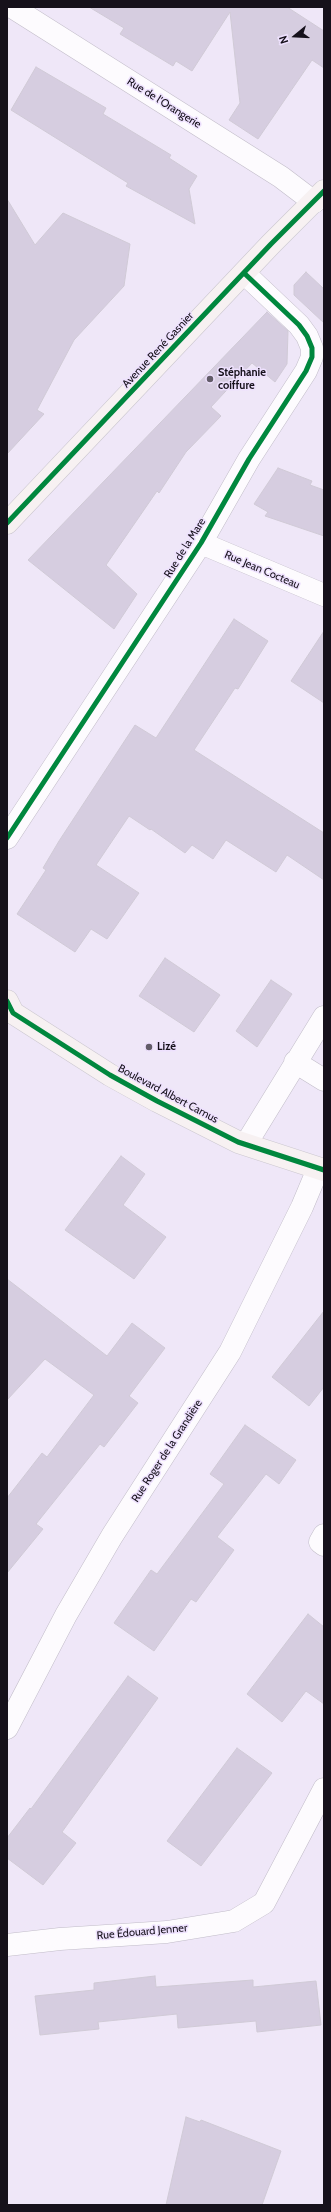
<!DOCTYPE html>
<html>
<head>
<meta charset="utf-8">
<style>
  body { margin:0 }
  #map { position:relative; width:331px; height:2212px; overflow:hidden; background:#efe7f8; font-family:Cabin,sans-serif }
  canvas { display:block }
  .frame { position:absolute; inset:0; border:8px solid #16111b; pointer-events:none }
  .north { position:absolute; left:275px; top:16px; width:40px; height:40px; -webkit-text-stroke:3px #eee1fe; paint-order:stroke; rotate:252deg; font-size:11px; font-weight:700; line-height:16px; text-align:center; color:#16111b }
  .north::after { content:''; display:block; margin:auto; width:14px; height:18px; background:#16111b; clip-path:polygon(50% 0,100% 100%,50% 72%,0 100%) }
</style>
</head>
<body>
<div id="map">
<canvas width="331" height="2212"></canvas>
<div class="frame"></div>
<div class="north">N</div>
</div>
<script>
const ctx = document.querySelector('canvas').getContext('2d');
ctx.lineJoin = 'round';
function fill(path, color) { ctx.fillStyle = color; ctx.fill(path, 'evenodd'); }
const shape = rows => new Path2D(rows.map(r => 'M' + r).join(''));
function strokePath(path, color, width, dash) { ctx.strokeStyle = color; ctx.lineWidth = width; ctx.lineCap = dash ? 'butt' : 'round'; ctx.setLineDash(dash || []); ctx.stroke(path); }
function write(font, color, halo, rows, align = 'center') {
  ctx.font = font + ' Cabin,sans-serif'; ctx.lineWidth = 3; ctx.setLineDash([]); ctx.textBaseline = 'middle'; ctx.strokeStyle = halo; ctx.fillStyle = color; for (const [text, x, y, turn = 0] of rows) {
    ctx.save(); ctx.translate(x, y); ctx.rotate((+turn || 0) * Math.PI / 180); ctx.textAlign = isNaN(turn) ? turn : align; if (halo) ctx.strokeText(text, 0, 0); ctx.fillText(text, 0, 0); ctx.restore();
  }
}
const building = shape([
  [89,7,287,7,324,31,324,68,312,60,258,139,229,120,240,103,230,12,192,71,176,61,173,66,120,34,124,28,89,7],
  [36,67,106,108,103,114,171,155,169,158,197,176,189,189,195,224,126,186,128,183,11,110,36,67],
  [7,199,35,245,63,213,130,244,124,286,74,340,37,410,44,414,7,454,7,199],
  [306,272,324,289,324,323,294,295,294,285,306,272],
  [267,312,288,331,287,364,275,382,252,363,211,407,221,416,186,452,159,493,157,491,106,565,137,594,114,629,28,560,267,312],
  [278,468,312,481,310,485,324,490,324,536,265,516,268,512,254,504,278,468],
  [234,619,268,641,238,689,235,688,194,750,324,833,324,880,287,855,276,872,226,840,213,859,192,845,185,853,151,829,150,830,129,816,96,865,139,893,107,939,91,929,75,952,17,914,46,870,43,868,59,841,135,725,156,738,234,619],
  [324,631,324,703,291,681,324,631],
  [165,958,220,995,194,1032,139,996,165,958],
  [271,980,292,994,257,1047,236,1031,271,980],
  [121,1156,145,1174,123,1205,166,1237,134,1279,65,1230,121,1156],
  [7,1279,107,1356,132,1323,165,1348,129,1396,138,1403,104,1447,100,1444,36,1524,43,1529,7,1573,7,1498,42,1453,47,1457,94,1395,45,1359,7,1400,7,1279],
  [324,1311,324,1387,309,1406,272,1377,324,1311],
  [245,1425,296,1460,279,1484,266,1474,217,1537,234,1550,196,1602,191,1599,154,1651,114,1623,151,1570,157,1574,224,1484,210,1474,245,1425],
  [308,1614,324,1627,324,1704,306,1691,282,1722,247,1694,308,1614],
  [128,1676,158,1698,62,1832,76,1843,43,1885,7,1858,7,1838,30,1808,31,1809,128,1676],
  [237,1748,272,1773,201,1866,167,1841,237,1748],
  [155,1976,156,1987,253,1980,253,1987,316,1981,321,2025,257,2032,256,2021,178,2028,177,2014,98,2022,99,2029,40,2035,35,1996,94,1990,94,1983,155,1976],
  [186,2117,200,2122,201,2120,281,2151,262,2205,166,2205,186,2117]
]);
const minor = shape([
  [12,7,281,177,314,202],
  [201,543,324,595],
  [7,838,201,543,249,459,306,371,312,357,312,348,307,336,299,325,244,273],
  [295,1062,324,1080],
  [246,1144,324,1017],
  [324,1535,320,1542,324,1545],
  [7,1728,66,1615,112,1536,230,1352,302,1207,318,1169],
  [7,1945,60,1939,167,1932,234,1921,264,1903,324,1789]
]);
const major = shape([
  [7,523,271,244,324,191],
  [7,1001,13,1013,110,1075,157,1101,238,1142,324,1170]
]);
const cycleway = shape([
  [7,523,271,244,324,191],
  [7,838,201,543,249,459,306,371,312,357,312,348,307,336,299,325,244,273],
  [7,1001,13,1013,110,1075,157,1101,238,1142,324,1170]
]);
const markers = [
  [210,379,4,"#625c68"],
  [149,1047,4,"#625c68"]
];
const streetNames = [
  ["Rue de l'Orangerie",164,103,32],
  ["Avenue René Gasnier",158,350,-47],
  ["Rue de la Mare",185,548,-58],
  ["Rue Jean Cocteau",262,570,23],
  ["Boulevard Albert Camus",168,1094,28],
  ["Rue Roger de la Grandière",167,1451,-57],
  ["Rue Édouard Jenner",142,1932,-5]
];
const poiNames = [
  ["Stéphanie",218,373],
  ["coiffure",218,386],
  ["Lizé",157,1047]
];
fill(building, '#d6cde0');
strokePath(building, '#d0cad6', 1);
strokePath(minor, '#c1bcc8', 23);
strokePath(major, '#cbc7cf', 23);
strokePath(minor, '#fdfbfe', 22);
strokePath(major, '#f7f1f2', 22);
strokePath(cycleway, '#00873e', 5);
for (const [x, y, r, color] of markers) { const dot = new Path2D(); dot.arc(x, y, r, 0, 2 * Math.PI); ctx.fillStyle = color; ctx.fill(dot); strokePath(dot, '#eee1fe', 1.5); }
write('11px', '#16111b', '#eee1fe', streetNames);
write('bold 11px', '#16111b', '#eee1fe', poiNames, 'left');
</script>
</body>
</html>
